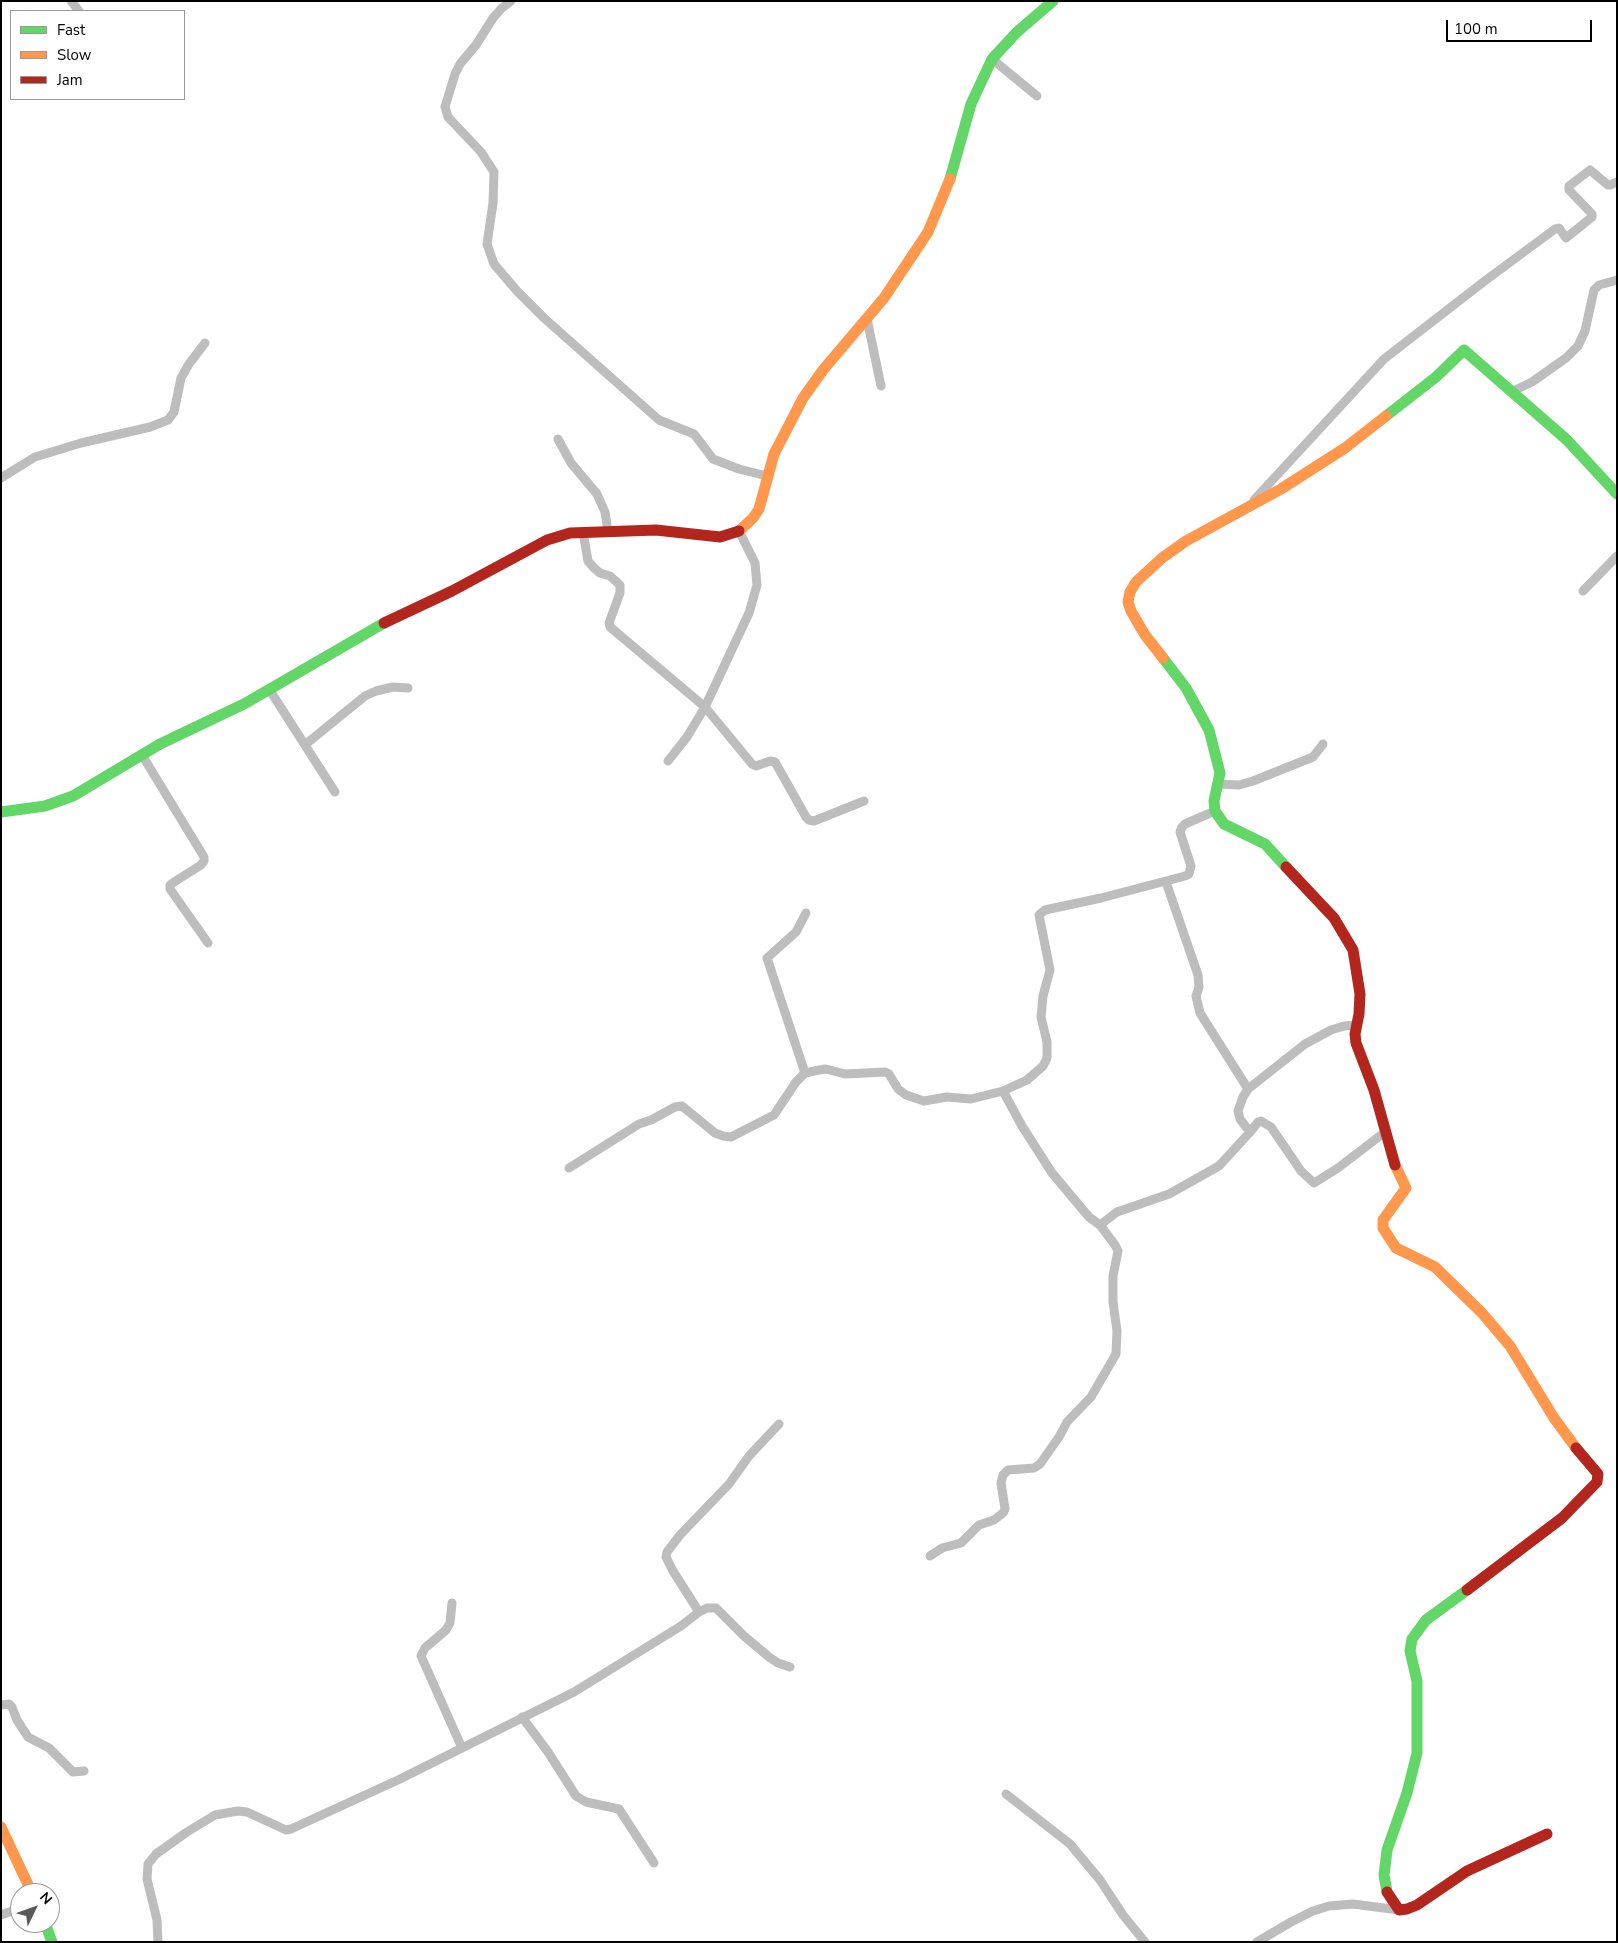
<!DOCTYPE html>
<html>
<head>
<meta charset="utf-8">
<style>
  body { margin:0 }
  #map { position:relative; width:1618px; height:1943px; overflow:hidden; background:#fff; font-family:"Nunito Sans",sans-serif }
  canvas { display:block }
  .frame { position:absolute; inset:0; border:2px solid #000; pointer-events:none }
  .legend { position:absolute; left:10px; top:10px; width:175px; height:90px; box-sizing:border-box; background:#fff; border:1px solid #999; margin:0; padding:6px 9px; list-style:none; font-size:15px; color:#000 }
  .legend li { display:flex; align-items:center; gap:10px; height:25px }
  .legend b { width:25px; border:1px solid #999 }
  .north { position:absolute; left:10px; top:1883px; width:50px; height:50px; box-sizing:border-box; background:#fff; border:1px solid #999; border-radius:50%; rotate:48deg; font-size:14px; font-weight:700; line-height:20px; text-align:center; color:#000 }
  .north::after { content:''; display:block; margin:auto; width:18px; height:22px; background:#595959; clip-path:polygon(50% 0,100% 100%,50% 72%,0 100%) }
  .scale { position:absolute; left:1446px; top:20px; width:146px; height:22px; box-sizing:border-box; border:2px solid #000; border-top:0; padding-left:6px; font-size:15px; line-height:18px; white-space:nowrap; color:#000; -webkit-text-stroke:4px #fff; paint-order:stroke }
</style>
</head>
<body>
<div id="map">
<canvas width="1618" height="1943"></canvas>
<div class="frame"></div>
<ul class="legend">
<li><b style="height:6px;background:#63d668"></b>Fast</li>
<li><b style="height:6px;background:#ff974d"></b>Slow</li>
<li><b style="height:6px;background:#b3261e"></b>Jam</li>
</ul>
<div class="north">N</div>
<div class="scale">100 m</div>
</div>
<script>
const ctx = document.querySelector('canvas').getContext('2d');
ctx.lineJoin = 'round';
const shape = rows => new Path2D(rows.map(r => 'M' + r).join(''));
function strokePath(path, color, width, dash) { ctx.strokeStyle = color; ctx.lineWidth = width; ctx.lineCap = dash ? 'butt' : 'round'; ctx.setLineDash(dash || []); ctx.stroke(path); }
const street = shape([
  [71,1,79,11],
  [511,1,502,8,493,18,476,45,460,64,455,74,445,107,448,117,481,152,494,172,493,203,487,244,494,264,517,291,544,318,659,420,694,434,713,459,739,469,767,476],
  [992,59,1037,96],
  [867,319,881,386],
  [1511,392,1532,382,1566,358,1578,346,1585,331,1594,290,1599,285,1617,280],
  [558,439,571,463,597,494,605,512,608,531],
  [1,478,35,457,81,443,150,427,168,420,174,412,181,378,189,364,205,343],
  [1254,500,1384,359,1486,280,1555,229,1559,228,1566,238,1592,217,1592,214,1569,190,1569,186,1590,170,1608,185,1610,185,1617,182],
  [583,532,588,561,594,568,600,573,610,576,620,585,620,593,609,623,610,627,705,707,752,764,756,766,770,761,775,762,806,817,809,820,814,821,864,801],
  [1583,591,1617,556],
  [269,689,335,792],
  [306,744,365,696,376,691,393,687,408,688],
  [142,755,204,857,204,861,201,865,174,882,170,885,170,889,208,943],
  [668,761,687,737,705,707,749,613,757,585,755,563,739,531],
  [1217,784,1239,785,1253,781,1313,757,1323,744],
  [1166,882,1198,975,1199,987,1196,996,1200,1013,1248,1089,1243,1097,1238,1111,1240,1119,1246,1127,1251,1131,1258,1122,1261,1121,1271,1127,1301,1171,1314,1183,1338,1168,1385,1132],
  [805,1073,767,958,796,932,806,913],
  [1248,1089,1305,1044,1331,1030,1344,1026,1356,1025],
  [569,1168,639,1124,651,1120,675,1107,682,1106,715,1133,723,1136,731,1137,774,1115,796,1082,805,1073,819,1070,826,1069,845,1074,885,1072,889,1074,898,1089,906,1095,924,1101,947,1097,971,1099,1003,1091,1027,1080,1043,1066,1047,1058,1047,1042,1041,1017,1043,996,1050,970,1039,915,1045,910,1101,898,1185,876,1189,874,1191,866,1180,832,1182,827,1185,824,1215,811],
  [1100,1225,1117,1212,1169,1194,1219,1166,1251,1131],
  [930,1556,942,1548,961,1543,979,1525,994,1520,1003,1513,1005,1509,1001,1483,1003,1475,1008,1470,1034,1468,1040,1464,1059,1437,1067,1422,1091,1397,1116,1354,1117,1331,1113,1302,1113,1276,1118,1251,1115,1245,1100,1225,1089,1217,1052,1173,1022,1126,1003,1091],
  [452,1603,450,1623,446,1630,425,1648,421,1656,462,1748],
  [699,1612,707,1608,716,1608,744,1636,769,1657,778,1663,790,1667],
  [1,1705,9,1704,12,1707,17,1720,28,1737,49,1748,73,1772,84,1771],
  [522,1717,548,1752,576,1796,586,1802,619,1809,654,1863],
  [1006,1794,1070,1844,1100,1880,1123,1915,1145,1942],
  [1,1915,20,1908],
  [158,1942,157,1920,147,1879,148,1864,156,1854,187,1832,215,1815,238,1811,247,1812,286,1830,291,1829,398,1780,574,1692,681,1626,699,1612,673,1571,666,1557,667,1552,680,1535,729,1484,749,1456,779,1424],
  [1257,1942,1291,1922,1313,1911,1329,1906,1353,1904,1399,1910]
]);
const fast = shape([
  [950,179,971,104,992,59,1017,32,1053,1],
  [1386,416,1436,377,1464,350,1567,440,1617,494],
  [1163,658,1186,688,1209,730,1220,773,1214,801,1215,811,1224,824,1265,844,1286,867],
  [1,812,45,806,73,796,160,744,244,704,384,623],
  [1387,1892,1384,1875,1387,1850,1407,1793,1417,1753,1417,1681,1410,1651,1412,1639,1426,1620,1467,1590],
  [45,1923,52,1942]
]);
const slow = shape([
  [739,531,753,518,759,509,774,454,803,398,823,370,884,298,928,232,950,179],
  [1163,658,1145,635,1131,611,1128,602,1130,592,1136,582,1162,558,1186,541,1281,489,1345,448,1386,416],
  [1395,1165,1406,1188,1383,1220,1383,1228,1396,1248,1435,1267,1482,1313,1510,1346,1554,1418,1576,1448],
  [1,1827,32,1893]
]);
const jam = shape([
  [384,623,452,591,547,540,570,533,656,530,720,537,739,531],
  [1286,867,1334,918,1353,950,1360,994,1359,1014,1355,1034,1356,1043,1374,1090,1395,1165],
  [1467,1590,1562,1518,1597,1482,1598,1474,1576,1448],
  [1387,1892,1399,1910,1407,1909,1417,1905,1467,1871,1547,1834]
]);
strokePath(street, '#bdbdbd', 9);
strokePath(fast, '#63d668', 11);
strokePath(slow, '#ff974d', 11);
strokePath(jam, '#b3261e', 11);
</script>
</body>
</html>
